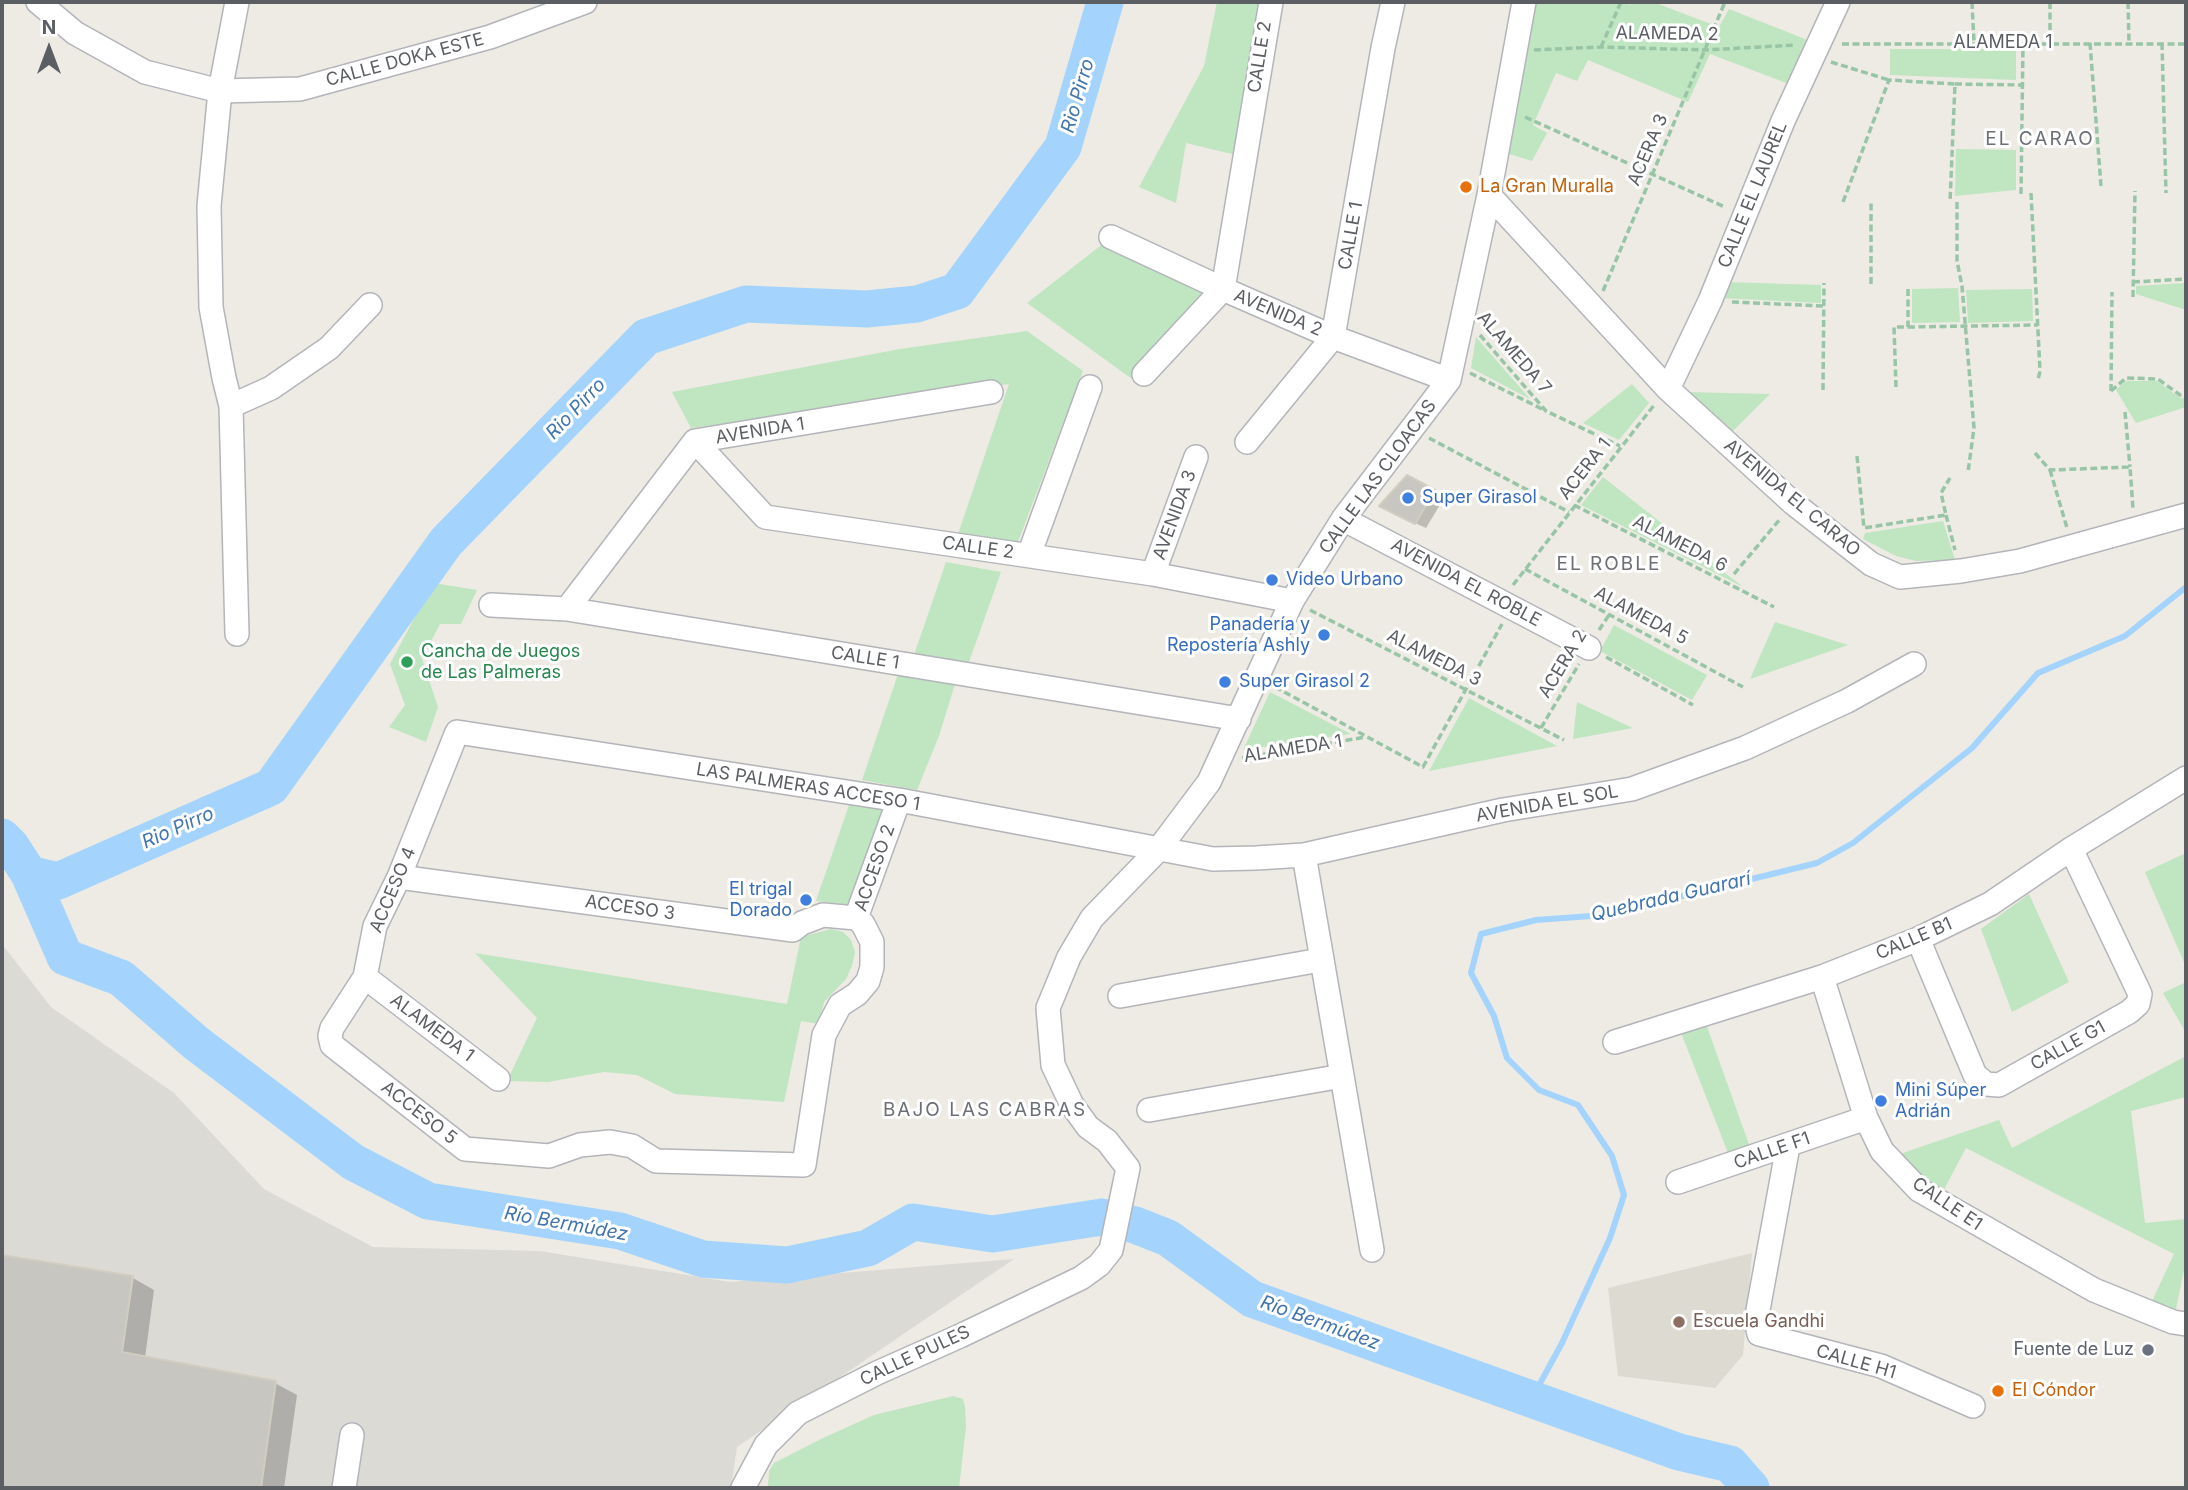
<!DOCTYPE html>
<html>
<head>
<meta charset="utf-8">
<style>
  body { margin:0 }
  #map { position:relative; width:2188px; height:1490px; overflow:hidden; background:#edebe3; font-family:Inter,sans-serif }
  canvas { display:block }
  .frame { position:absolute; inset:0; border:4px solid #5b5e63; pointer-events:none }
  .north { position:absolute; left:14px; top:14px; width:70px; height:70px; -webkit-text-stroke:5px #fff; paint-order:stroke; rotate:0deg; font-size:19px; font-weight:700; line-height:28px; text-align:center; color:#5b5e63 }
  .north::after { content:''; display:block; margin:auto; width:24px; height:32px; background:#5b5e63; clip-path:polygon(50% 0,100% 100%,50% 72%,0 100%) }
</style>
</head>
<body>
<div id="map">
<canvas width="2188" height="1490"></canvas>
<div class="frame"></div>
<div class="north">N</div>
</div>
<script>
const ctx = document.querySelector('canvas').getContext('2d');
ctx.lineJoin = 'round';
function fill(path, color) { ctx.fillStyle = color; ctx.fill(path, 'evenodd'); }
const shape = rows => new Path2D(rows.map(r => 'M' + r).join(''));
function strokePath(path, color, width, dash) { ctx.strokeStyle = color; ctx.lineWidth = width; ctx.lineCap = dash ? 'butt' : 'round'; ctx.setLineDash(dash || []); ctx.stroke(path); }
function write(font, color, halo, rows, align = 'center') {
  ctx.font = font + ' Inter,sans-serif'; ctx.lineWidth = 6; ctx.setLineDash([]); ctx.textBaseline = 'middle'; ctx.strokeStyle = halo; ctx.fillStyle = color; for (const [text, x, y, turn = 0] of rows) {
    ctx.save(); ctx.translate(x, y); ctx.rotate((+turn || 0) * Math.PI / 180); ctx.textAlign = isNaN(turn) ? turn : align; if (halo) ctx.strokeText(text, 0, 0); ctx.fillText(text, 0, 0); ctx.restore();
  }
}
const industrial = shape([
  [2,944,51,1007,174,1093,264,1189,373,1247,540,1251,730,1282,1014,1259,737,1447,731,1488,2,1488]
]);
const education = shape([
  [1752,1253,1743,1355,1715,1388,1618,1376,1608,1288]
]);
const green = shape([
  [1217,2,1263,2,1236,155,1186,143,1176,203,1139,187,1204,66],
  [1534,2,1624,2,1630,5,1631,2,1653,2,1719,27,1729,9,1810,41,1789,84,1710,54,1688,102,1588,60,1577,81,1556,73,1533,125,1547,133,1532,161,1506,153],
  [1890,49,2016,49,2016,80,1890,75],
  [1956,149,2016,150,2016,190,1955,196],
  [1104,243,1206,294,1132,379,1027,303],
  [1725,282,1821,285,1821,303,1719,298],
  [2186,283,2186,310,2136,294,2136,286],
  [1958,288,1960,322,1912,323,1912,289],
  [2032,289,2033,321,1968,323,1966,290],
  [1027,331,1083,371,1016,547,957,537,1009,384,691,428,672,392,900,349],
  [1476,337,1530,399,1471,368],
  [2125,381,2157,381,2180,398,2186,398,2186,407,2136,423,2116,390],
  [1632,384,1649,403,1619,440,1583,423],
  [1686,392,1770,394,1733,431],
  [1603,477,1743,587,1581,505],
  [1943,521,1955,560,1916,561,1896,556,1863,539,1865,533],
  [946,562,1001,572,969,662,914,655],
  [433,583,477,590,461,624,440,624,422,659,438,707,426,742,389,727,405,705,390,664],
  [1775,622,1848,645,1750,679],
  [1614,625,1707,675,1692,700,1600,651],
  [898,674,955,684,939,736,917,790,862,780],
  [1270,692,1351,734,1243,750],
  [1469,698,1557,746,1429,771],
  [1577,702,1633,728,1573,739],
  [850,802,888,806,855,906,816,901],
  [2186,853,2186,967,2145,872],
  [2029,894,2069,982,2012,1012,1981,929],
  [831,929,843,932,851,940,855,952,852,966,846,979,824,1002,819,1024,801,1021,784,1102,675,1094,637,1075,604,1072,548,1082,507,1081,537,1018,475,953,787,1004,801,937],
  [2186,982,2186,1033,2163,993],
  [1705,1021,1751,1150,1730,1158,1680,1030],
  [2186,1056,2186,1097,2131,1111,2145,1223,2186,1219,2186,1260,2176,1309,2152,1301,2174,1254,1966,1148,1941,1195,1921,1180,1900,1154,1999,1120,2012,1148],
  [953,1396,963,1399,965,1407,966,1427,959,1488,768,1488,769,1471,774,1463,823,1438,874,1415]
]);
const shadow = shape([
  [1408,477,1444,498,1426,528,1391,512],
  [2,1257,133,1278,154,1290,145,1358,275,1383,297,1395,284,1488,2,1488]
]);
const stream = shape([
  [1531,1400,1562,1343,1610,1238,1624,1195,1612,1156,1578,1105,1539,1090,1507,1058,1494,1016,1471,973,1481,934,1536,920,1605,915,1817,863,1853,843,1972,748,2038,673,2125,636,2186,587]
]);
const river = shape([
  [2,837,11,846,29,874,65,957,121,978,196,1043,353,1162,428,1201,620,1231,703,1259,787,1265,868,1248,913,1222,993,1234,1102,1217,1135,1225,1168,1238,1252,1299,1679,1452,1730,1464,1751,1488],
  [29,874,58,881,271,787,446,542,646,337,746,304,867,309,917,304,957,291,1063,147,1105,2]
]);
const building = shape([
  [1407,475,1435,490,1415,524,1379,506,1407,475],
  [2,1255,133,1276,122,1352,276,1381,261,1488,2,1488,2,1255]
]);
const path = shape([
  [1972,2,1974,43],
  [2050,2,2050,43],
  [2128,2,2129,43],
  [2090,43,2101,186],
  [2162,43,2166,193],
  [1842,44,2186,44],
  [1601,47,1621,2],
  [1534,50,1601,47,1705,50,1796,45],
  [1831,62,1889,80],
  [1955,84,2023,85],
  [1525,117,1725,207],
  [2031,193,2040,371,2038,380],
  [2021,194,2023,43],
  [1843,202,1889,80,1955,84,1950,202],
  [1957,202,1957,261,1962,286,1974,428,1968,472],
  [2133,282,2186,279],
  [1871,284,1871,202],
  [1603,291,1725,2],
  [2133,297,2135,191],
  [1732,302,1824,306],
  [1908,327,2038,325],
  [1480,335,1546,411,1620,446],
  [1470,373,1544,410],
  [1896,387,1894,327,1908,327,1908,286],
  [1823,390,1824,283],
  [2111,391,2112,292],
  [2111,391,2126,378,2158,379,2180,395,2186,395],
  [2125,412,2130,467],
  [1429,438,1569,512],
  [2035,453,2050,470,2130,467,2133,509],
  [1857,456,1864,528,1946,515,1941,493,1950,478],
  [2050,470,2067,528],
  [1574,505,1774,607],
  [1946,515,1955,550],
  [1525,569,1743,687],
  [1734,574,1781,518],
  [1513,585,1655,404],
  [1310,610,1564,740],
  [1599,630,1609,615],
  [1606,657,1693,705],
  [1275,687,1423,767,1502,624],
  [1541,728,1579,664],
  [1242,758,1366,737]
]);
const minor = shape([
  [38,2,75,33,145,72,220,91,300,89,490,37,585,2],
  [237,2,220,91,209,206,211,307,224,378,231,406,237,634],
  [1489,195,1668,389,1793,503,1871,564,1900,577,1961,571,2020,561,2186,515],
  [1111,237,1223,289,1333,337,1449,380],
  [1144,374,1223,289,1271,2],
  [1668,389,1710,301,1783,121,1838,2],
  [231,406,271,388,329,348,370,305],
  [695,441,765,517,1153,574,1292,601],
  [1247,442,1333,337,1383,48,1393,2],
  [1343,519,1589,648],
  [1029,555,1090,387],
  [1153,574,1196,457],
  [491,605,567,609,1239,719],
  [567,609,695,441,991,392],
  [1304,855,1372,1250],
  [399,877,793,930,802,923,823,915,856,918],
  [856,918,863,924,872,942,872,967,868,981,857,994,840,1005,824,1035,804,1165,656,1161,632,1146,610,1142,580,1145,549,1156,465,1149,332,1045,330,1036,332,1028,365,977,375,926,399,877,457,732,899,800,1213,859,1256,858,1304,855,1503,810,1632,789,1745,748,1847,701,1914,664],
  [856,918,899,800],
  [1918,939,1975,1075,1986,1084,1999,1085,2129,1012,2138,1004,2140,994,2071,849],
  [365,977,498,1079],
  [1822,977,1866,1118,1882,1151,1919,1190,2094,1290,2173,1322,2186,1324],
  [1120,996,1320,960],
  [1615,1042,1822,977,1918,939,1990,904,2071,849,2186,778],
  [1149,1110,1342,1076],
  [1788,1146,1756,1321,1759,1334,1881,1366,1973,1406],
  [1678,1182,1866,1118],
  [344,1488,352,1435],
  [743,1488,766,1445,798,1413,877,1373,960,1336,1081,1278,1099,1265,1111,1250,1128,1168,1107,1141,1088,1127,1072,1105,1053,1065,1048,1008,1069,957,1092,918,1158,850,1209,782,1292,601,1343,519,1449,380,1489,195,1524,2]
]);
const markers = [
  [1466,187,7,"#e8710a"],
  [1408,498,7,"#3f7fe0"],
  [1272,580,7,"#3f7fe0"],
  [1324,635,7,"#3f7fe0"],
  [407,662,7,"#2e9e5b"],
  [1225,682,7,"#3f7fe0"],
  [806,900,7,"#3f7fe0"],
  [1881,1101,7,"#3f7fe0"],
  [1679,1322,7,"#8d6e63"],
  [2148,1350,7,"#6b7280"],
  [1998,1391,7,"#e8710a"]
];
const streetNames = [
  ["ALAMEDA 2",1667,34,1],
  ["ALAMEDA 1",2003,43],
  ["CALLE 2",1260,57,-81],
  ["CALLE DOKA ESTE",405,60,-15],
  ["ACERA 3",1648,150,-67],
  ["CALLE EL LAUREL",1753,195,-68],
  ["CALLE 1",1351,236,-80],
  ["AVENIDA 2",1278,313,23],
  ["ALAMEDA 7",1514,353,49],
  ["AVENIDA 1",760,431,-9],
  ["ACERA 1",1585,469,-52],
  ["CALLE LAS CLOACAS",1378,477,-54],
  ["AVENIDA EL CARAO",1792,498,40],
  ["AVENIDA 3",1175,515,-70],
  ["ALAMEDA 6",1680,544,27],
  ["CALLE 2",978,548,8],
  ["AVENIDA EL ROBLE",1466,583,28],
  ["ALAMEDA 5",1641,616,28],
  ["CALLE 1",865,658,9],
  ["ALAMEDA 3",1434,658,27],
  ["ACERA 2",1563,664,-59],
  ["ALAMEDA 1",1293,749,-9],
  ["LAS PALMERAS ACCESO 1",808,787,9],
  ["AVENIDA EL SOL",1547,804,-10],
  ["ACCESO 2",875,868,-71],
  ["ACCESO 4",393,890,-67],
  ["ACCESO 3",630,908,8],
  ["CALLE B1",1914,939,-23],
  ["ALAMEDA 1",432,1028,37],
  ["CALLE G1",2068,1046,-29],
  ["ACCESO 5",419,1113,38],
  ["CALLE F1",1772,1151,-19],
  ["CALLE E1",1947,1204,34],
  ["CALLE PULES",915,1356,-25],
  ["CALLE H1",1856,1362,16]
];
const foodNames = [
  ["La Gran Muralla",1480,187],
  ["El Cóndor",2012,1391]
];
const shopNames = [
  ["Super Girasol",1422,498],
  ["Video Urbano",1286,580],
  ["Panadería y",1310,625,"right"],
  ["Repostería Ashly",1310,646,"right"],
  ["Super Girasol 2",1239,682],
  ["El trigal",792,890,"right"],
  ["Dorado",792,911,"right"],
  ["Mini Súper",1895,1091],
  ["Adrián",1895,1112]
];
const leisureNames = [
  ["Cancha de Juegos",421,652],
  ["de Las Palmeras",421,673]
];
const educationNames = [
  ["Escuela Gandhi",1693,1322]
];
const worshipNames = [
  ["Fuente de Luz",2134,1350]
];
const waterNames = [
  ["Rio Pirro",1078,96,-74],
  ["Rio Pirro",576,409,-46],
  ["Rio Pirro",178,828,-24],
  ["Quebrada Guararí",1671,897,-13],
  ["Río Bermúdez",566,1224,10],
  ["Río Bermúdez",1320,1323,20]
];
const neighbourhoodNames = [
  ["EL CARAO",2040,139],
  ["EL ROBLE",1609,564],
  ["BAJO LAS CABRAS",985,1110]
];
fill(industrial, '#dcdad5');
fill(education, '#dddad1');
fill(green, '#c0e5c1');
fill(shadow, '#0003');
strokePath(stream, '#a4d4fd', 6);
strokePath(river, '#a4d4fd', 37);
fill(building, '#c8c6c0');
strokePath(building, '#d2cdc1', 2);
strokePath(minor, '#b3b5ba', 26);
strokePath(path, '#99c5a7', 3.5, [7, 3.5]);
strokePath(minor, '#fff', 23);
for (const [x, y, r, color] of markers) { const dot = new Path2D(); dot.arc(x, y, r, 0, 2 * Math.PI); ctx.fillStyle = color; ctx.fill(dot); strokePath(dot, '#fff', 2.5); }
write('18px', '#5b5e63', '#fff', streetNames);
write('18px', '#c56008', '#fff', foodNames, 'left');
write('18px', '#366cbe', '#fff', shopNames, 'left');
write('18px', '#27864d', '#fff', leisureNames, 'left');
write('18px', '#785e54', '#fff', educationNames, 'left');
write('18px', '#5b616d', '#fff', worshipNames, 'right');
write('italic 19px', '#4274ae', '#fff', waterNames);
ctx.letterSpacing = '2px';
write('19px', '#6c7075', '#fff', neighbourhoodNames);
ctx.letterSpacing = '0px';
</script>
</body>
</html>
